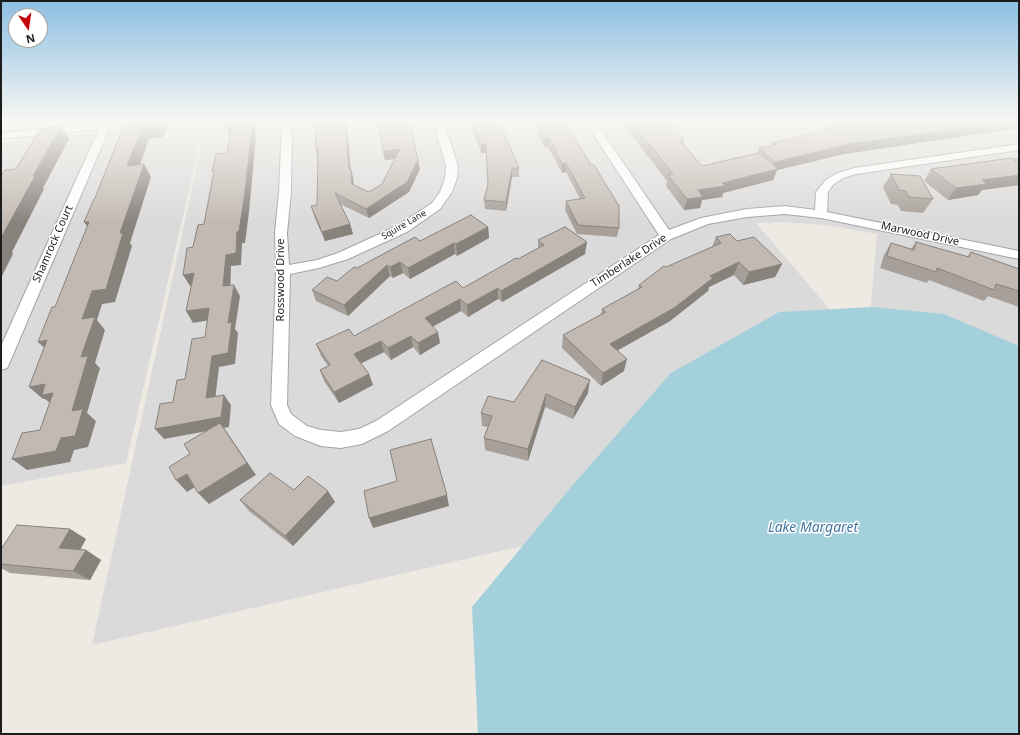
<!DOCTYPE html>
<html>
<head>
<meta charset="utf-8">
<style>
  body { margin:0 }
  #map { position:relative; width:1020px; height:735px; overflow:hidden; background:#eeeae3; font-family:"Noto Sans",sans-serif }
  canvas { display:block }
  .frame { position:absolute; inset:0; border:2px solid #1d1d1d; pointer-events:none }
  .north { position:absolute; left:8px; top:8px; width:40px; height:40px; box-sizing:border-box; background:#fff; border:1px solid #a5a5a5; border-radius:50%; rotate:167deg; font-size:11px; font-weight:700; line-height:16px; text-align:center; color:#1d1d1d }
  .north::after { content:''; display:block; margin:auto; width:14px; height:18px; background:#c70207; clip-path:polygon(50% 0,100% 100%,50% 72%,0 100%) }
</style>
</head>
<body>
<div id="map">
<canvas width="1020" height="735"></canvas>
<div class="frame"></div>
<div class="north">N</div>
</div>
<script>
const ctx = document.querySelector('canvas').getContext('2d');
ctx.lineJoin = 'round';
function fill(path, color) { ctx.fillStyle = color; ctx.fill(path, 'evenodd'); }
const shape = rows => new Path2D(rows.map(r => 'M' + r).join(''));
function strokePath(path, color, width, dash) { ctx.strokeStyle = color; ctx.lineWidth = width; ctx.lineCap = dash ? 'butt' : 'round'; ctx.setLineDash(dash || []); ctx.stroke(path); }
function write(font, color, halo, rows, align = 'center') {
  ctx.font = font + ' "Noto Sans",sans-serif'; ctx.lineWidth = 3; ctx.setLineDash([]); ctx.textBaseline = 'middle'; ctx.strokeStyle = halo; ctx.fillStyle = color; for (const [text, x, y, turn = 0] of rows) {
    ctx.save(); ctx.translate(x, y); ctx.rotate((+turn || 0) * Math.PI / 180); ctx.textAlign = isNaN(turn) ? turn : align; if (halo) ctx.strokeText(text, 0, 0); ctx.fillText(text, 0, 0); ctx.restore();
  }
}
const residential = shape([
  [207,120,1019,120,1019,531,948,448,92,645],
  [780,222,827,225,872,233,877,233,867,353,756,223],
  [205,121,126,463,1,486,1,143]
]);
const water = shape([
  [872,307,944,314,1019,346,1019,734,478,734,472,607,572,486,671,373,779,312]
]);
const minor = shape([
  [122,120,154,120,149,123,110,127,9,364,7,368,1,370,1,346,99,129,1,139,1,133,122,120],
  [282,120,292,120,291,192,287,233,289,265,317,260,338,253,397,226,432,203,440,192,445,178,446,166,433,120,443,120,458,166,457,178,452,192,440,209,407,232,348,259,319,268,290,274,287,405,291,414,307,426,321,430,341,432,359,429,376,421,659,235,584,120,594,120,669,230,701,218,747,209,785,206,815,210,816,192,825,181,835,174,854,168,1019,144,1019,150,856,174,843,178,833,185,828,192,827,212,1019,251,1019,259,821,218,785,214,747,217,708,224,671,239,388,431,362,444,341,448,321,446,295,436,279,424,271,405,276,271,275,233,279,192,282,120]
]);
const wall = shape([
  [469,120,495,120,519,168,519,177,512,177,506,211,485,209,484,200,488,185,486,153,481,153],
  [534,120,563,120,619,228,617,237,577,234,565,210,566,201,580,199,566,172,562,173,548,147,545,147,537,134,538,127],
  [621,120,668,120,683,144,702,166,757,153,759,148,771,146,772,143,826,131,828,126,1019,120,1019,128,844,154,777,170,773,180,723,193,722,197,702,200,700,208,684,210,666,186,667,181,648,156,647,156],
  [347,127,351,169,353,178,354,185,369,192,382,184,395,159,385,160,383,151,418,160,420,169,409,192,369,218,340,204,350,224,353,234,325,241,314,216,311,206,317,205,318,158,316,150],
  [1013,159,1019,159,1019,185,982,190,978,195,948,200,924,181,931,169],
  [891,174,933,199,923,213,901,211,898,205,891,204,883,187],
  [488,227,489,238,457,256,455,254,410,279,403,273,393,278,390,276,348,316,316,301,312,290,337,281,357,268,420,241],
  [716,237,737,241,782,264,775,277,743,285,734,275,709,287,708,291,670,321,617,351,624,371,601,386,562,348,563,335,601,314,602,309,638,289,639,285,712,247],
  [538,240,585,254,502,302,498,299,468,317,461,311,433,326,440,343,420,355,413,347,391,360,384,352,361,363,369,374,373,385,339,403,324,381,320,370,328,366,321,356,316,344,354,336,463,288,538,249],
  [916,242,967,257,971,252,1019,269,1019,307,988,296,984,301,929,280,927,283,880,268,884,255,891,243,911,249],
  [542,360,588,393,573,419,545,407,528,461,485,450,484,438,488,427,482,426,481,413,514,402],
  [294,490,335,502,293,546,249,511,240,500],
  [70,529,86,539,80,550,86,550,101,560,90,580,10,573,1,568,1,549]
]);
const shadedWall = shape([
  [159,120,169,120,163,137,149,139,135,179,127,166,142,127],
  [251,120,253,120,256,127,255,135,256,138,249,212,245,243,242,243,241,265,231,266,230,297,223,286,226,255,237,232],
  [345,120,347,127,351,178,349,169],
  [1019,120,1019,128,844,154,777,170,773,180,723,193,722,197,702,200,700,208,684,210,687,199,698,190,722,183,771,170,775,162,849,144],
  [232,125,230,137,226,126],
  [61,126,69,139,43,188,44,189,12,252,13,254,1,278,1,238,33,176],
  [549,138,548,147,545,147,545,139],
  [684,140,681,151,680,141],
  [481,144,486,144,486,153,481,153],
  [650,144,648,156,647,156,649,145],
  [400,149,402,158,385,160,383,151],
  [316,150,318,150,318,159],
  [418,160,420,169,409,192,369,218,366,209],
  [566,163,566,172,562,173,562,164],
  [144,164,151,177,130,243,132,246,115,302,102,304,97,320,105,330,95,363,100,368,87,413,96,421,88,447,74,450,70,462,27,470,12,459,61,438,72,411,81,357,82,319,92,291,120,233],
  [512,168,512,177,506,211,506,202],
  [351,169,353,178,354,193,352,184],
  [1019,175,1019,185,982,190,978,195,948,200,956,188,982,180],
  [84,222,89,222,93,235],
  [350,224,353,234,325,241,322,232],
  [488,227,489,238,457,256,456,244],
  [587,242,585,254,502,302,501,291],
  [454,243,455,254,410,279,408,268],
  [400,262,403,273,393,278,390,267],
  [739,262,734,275,709,287,708,291,670,321,607,356,610,344,710,276],
  [782,264,775,277,743,285,749,272],
  [387,265,390,276,348,316,344,305],
  [194,273,201,284,190,286,183,275],
  [234,285,240,296,235,329,238,333,235,364,219,367,214,409,206,398,212,356,228,323],
  [498,288,498,299,468,317,467,305],
  [460,299,461,311,427,330,425,318],
  [209,308,216,319,193,323,186,311],
  [438,332,440,343,420,355,418,343],
  [411,336,413,347,391,360,388,348],
  [47,340,51,354,38,342],
  [381,341,384,352,358,365,354,354],
  [627,359,624,371,601,386,603,373],
  [369,374,373,385,339,403,334,392],
  [590,380,588,393,573,419,575,407],
  [45,384,59,396,55,407,45,399,43,399,29,387],
  [546,394,545,407,528,461,528,449],
  [224,395,231,405,229,427,224,428,256,475,209,504,198,493,224,428,164,439,155,429],
  [187,474,198,485,187,492,176,480],
  [328,491,335,502,293,546,285,536],
  [447,495,449,506,373,528,369,518],
  [70,529,86,539,76,557,59,548],
  [86,550,101,560,90,580,73,571]
]);
const building = shape([
  [126,120,159,120,157,125,142,127,127,166,144,164,120,233,123,233,106,289,92,291,82,319,95,317,81,357,88,356,72,411,83,409,75,436,61,438,56,451,12,459,22,433,40,430,53,393,42,395,45,384,29,387,47,340,38,342,52,307,55,307,74,259,89,222,84,222,94,199,95,198,126,120],
  [227,120,251,120,250,127,252,127,244,200,239,231,237,232,236,253,226,255,223,286,234,285,228,323,232,322,228,353,212,356,206,398,224,395,221,417,155,429,160,404,173,402,177,380,185,379,192,339,205,337,209,308,186,311,194,273,183,275,187,248,193,247,198,225,204,224,214,171,212,171,216,154,227,153,232,125,226,126,227,120],
  [315,120,345,120,349,169,351,169,352,184,369,192,382,184,400,149,383,151,379,120,409,120,418,160,407,182,366,209,335,193,350,224,322,232,311,206,317,205,318,150,316,150,315,120],
  [472,120,495,120,498,127,501,126,519,168,512,168,506,202,484,200,488,185,486,144,481,144,472,120],
  [539,120,563,120,591,165,594,165,619,206,619,228,578,225,566,201,585,198,566,163,562,164,549,138,545,139,538,125,541,125,539,120],
  [631,120,668,120,684,140,680,141,702,166,759,153,778,169,722,183,725,186,698,190,703,197,687,199,668,175,673,174,650,144,649,145,631,120],
  [875,120,1019,120,849,144,775,162,759,148,775,145,772,143,833,129,828,126,875,120],
  [61,126,33,176,35,176,1,238,1,176,5,170,16,169,40,129,61,126],
  [1011,158,1019,163,1019,175,982,180,987,184,956,188,931,169,1011,158],
  [1013,159,1019,159,1019,163,1013,159],
  [891,174,920,176,933,199,909,197,906,191,899,190,891,174],
  [471,215,488,227,456,244,454,243,408,268,400,262,390,267,387,265,344,305,312,290,327,277,337,281,354,267,357,268,415,237,420,241,471,215],
  [565,227,587,242,501,291,498,288,467,305,460,299,425,318,438,332,418,343,411,336,388,348,381,341,354,354,369,374,334,392,320,370,330,365,316,344,349,329,354,336,456,281,463,288,516,258,518,259,544,245,538,240,565,227],
  [730,234,737,241,754,237,782,264,749,272,739,262,710,276,713,278,674,308,610,344,627,359,603,373,563,335,606,312,602,309,642,287,639,285,664,266,666,267,721,243,716,237,730,234],
  [916,242,969,257,971,252,1019,269,1019,291,996,284,994,290,937,268,936,272,887,256,891,243,914,250,916,242],
  [542,360,590,380,575,407,546,394,528,449,484,438,492,416,481,413,488,396,514,402,542,360],
  [220,423,247,463,198,493,187,474,176,480,169,467,190,454,184,444,220,423],
  [431,439,447,495,369,518,364,491,397,481,390,450,431,439],
  [270,473,294,490,308,476,328,491,285,536,240,500,270,473],
  [17,525,70,529,59,548,86,550,73,571,1,564,1,549,17,525]
]);
const farStreetnames = [
  ["Squire Lane",404,225,-30]
];
const streetNames = [
  ["Marwood Drive",920,234,12],
  ["Shamrock Court",53,244,-66],
  ["Timberlake Drive",629,261,-33],
  ["Rosswood Drive",281,280,-90]
];
const nearWaternames = [
  ["Lake Margaret",813,528]
];
fill(residential, '#dbdada');
fill(water, '#a3d0db');
strokePath(minor, '#a4a4a4', 2);
fill(minor, '#fff');
fill(wall, '#a79f99');
fill(shadedWall, '#88827d');
fill(building, '#c2b9b2');
strokePath(building, '#88827d', 1);
const sky = ctx.createLinearGradient(0, 0, 0, 223);
sky.addColorStop(0, '#8cbfe3');
sky.addColorStop(0.54, '#f7f6f2');
sky.addColorStop(1, '#f7f6f200');
ctx.fillStyle = sky;
ctx.fillRect(0, 0, 1020, 223);
write('9px', '#1d1d1d', '#fff', farStreetnames);
write('11px', '#1d1d1d', '#fff', streetNames);
write('italic 14px', '#4878a3', '#fff', nearWaternames);
</script>
</body>
</html>
